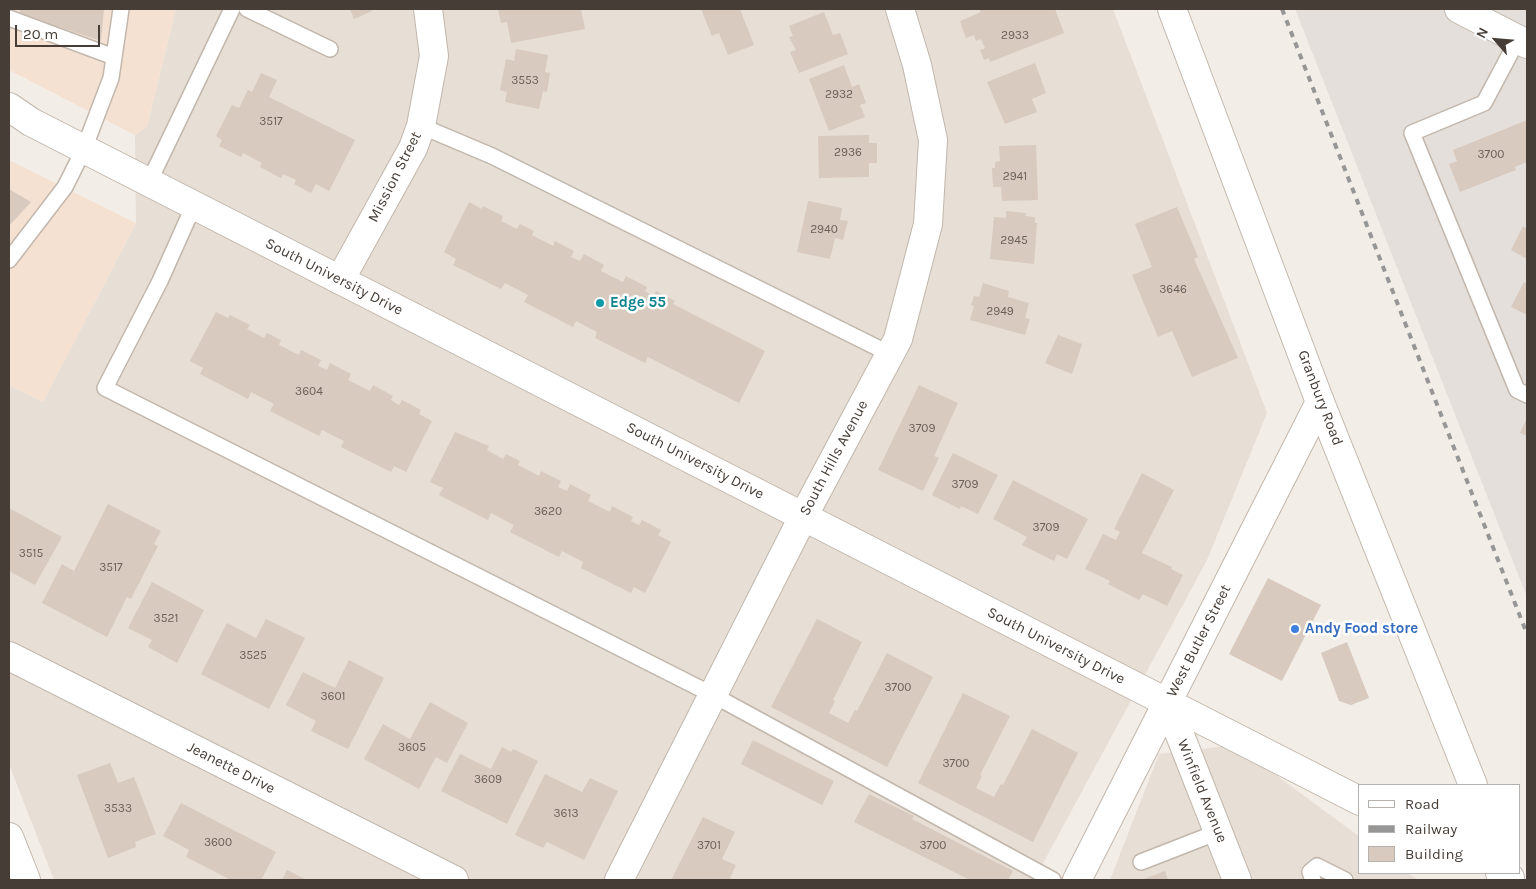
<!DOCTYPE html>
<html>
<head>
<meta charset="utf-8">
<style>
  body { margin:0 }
  #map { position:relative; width:1536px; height:889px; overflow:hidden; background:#f3ede7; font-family:Karla,sans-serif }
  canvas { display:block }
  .frame { position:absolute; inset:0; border:10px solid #463d36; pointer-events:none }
  .legend { position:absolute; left:1358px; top:784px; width:162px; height:90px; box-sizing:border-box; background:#fff; border:1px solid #b5b1af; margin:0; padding:6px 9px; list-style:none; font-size:15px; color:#463d36 }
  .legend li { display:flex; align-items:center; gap:10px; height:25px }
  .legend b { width:25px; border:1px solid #b5b1af }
  .north { position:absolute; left:1471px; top:15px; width:50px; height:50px; -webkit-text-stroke:4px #fff; paint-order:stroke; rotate:297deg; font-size:14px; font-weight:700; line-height:20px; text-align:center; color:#463d36 }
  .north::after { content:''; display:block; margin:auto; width:18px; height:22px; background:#463d36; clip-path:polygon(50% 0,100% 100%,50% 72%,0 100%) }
  .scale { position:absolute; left:15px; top:25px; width:85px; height:22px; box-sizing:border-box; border:2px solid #463d36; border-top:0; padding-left:6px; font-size:15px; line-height:18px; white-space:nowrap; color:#463d36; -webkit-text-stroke:4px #fff; paint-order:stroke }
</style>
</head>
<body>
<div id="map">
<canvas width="1536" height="889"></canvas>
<div class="frame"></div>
<ul class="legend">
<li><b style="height:6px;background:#fff"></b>Road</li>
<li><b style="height:6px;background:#969696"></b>Railway</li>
<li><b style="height:14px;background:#d8cabf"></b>Building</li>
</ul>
<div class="north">N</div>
<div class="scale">20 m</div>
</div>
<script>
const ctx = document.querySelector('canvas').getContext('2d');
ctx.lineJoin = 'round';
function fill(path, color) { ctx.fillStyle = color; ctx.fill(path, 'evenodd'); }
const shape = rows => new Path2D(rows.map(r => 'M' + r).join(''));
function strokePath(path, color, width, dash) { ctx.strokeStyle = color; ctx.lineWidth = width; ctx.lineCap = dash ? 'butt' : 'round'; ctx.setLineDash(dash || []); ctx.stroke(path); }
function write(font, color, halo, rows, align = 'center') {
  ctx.font = font + ' Karla,sans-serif'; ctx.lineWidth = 5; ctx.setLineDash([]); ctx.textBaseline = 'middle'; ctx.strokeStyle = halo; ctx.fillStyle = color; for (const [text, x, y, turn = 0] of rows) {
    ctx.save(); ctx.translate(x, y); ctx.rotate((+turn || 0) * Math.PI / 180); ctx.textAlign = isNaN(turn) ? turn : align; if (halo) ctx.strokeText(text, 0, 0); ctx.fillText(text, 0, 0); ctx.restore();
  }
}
const residential = shape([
  [176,9,1113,9,1267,413,1207,560,1034,880,54,880,9,764,9,385,43,402,136,223,135,135,147,126],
  [1235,745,1360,837,1360,873,1408,873,1418,880,1110,880,1159,754]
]);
const commercial = shape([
  [9,9,176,9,147,126,135,135,9,70],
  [9,160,136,223,43,402,9,385]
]);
const industrial = shape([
  [1295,9,1527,9,1527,597]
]);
const building = shape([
  [20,9,104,9,101,41,20,14],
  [350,9,371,9,372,11,354,19],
  [498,9,581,9,585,29,511,43,507,22,501,23],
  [701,9,740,9,754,45,728,55,719,33,712,36],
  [979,9,1055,9,1064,33,990,62,989,58,984,60,980,50,985,48,981,39,976,41,974,35,966,38,960,21,981,12],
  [824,12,833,35,840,33,848,54,799,73,790,52,796,50,789,37,793,36,789,26],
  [516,49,548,55,545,72,550,73,547,92,543,91,539,109,505,102,507,92,500,90,506,59,514,61],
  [1035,63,1046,93,1032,99,1037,112,1005,124,987,82],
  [844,65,852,87,859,84,866,103,860,105,865,117,829,131,809,79],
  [261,73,277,80,269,97,355,140,329,191,316,184,311,193,294,184,296,180,283,174,281,178,260,167,262,163,243,153,241,157,219,146,222,140,216,136,232,105,239,108,248,90,252,92],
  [1527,120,1527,162,1515,167,1516,170,1460,192,1449,164,1457,161,1453,150],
  [869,135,869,143,877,143,877,163,869,163,869,177,819,178,818,136],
  [1036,145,1038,200,1002,201,1001,187,993,187,992,168,995,168,995,162,1000,161,999,146],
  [9,189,31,202,9,226],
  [808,201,842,208,840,220,848,221,843,240,835,238,830,259,797,252],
  [469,202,482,209,483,206,503,216,501,221,517,229,520,224,534,231,532,235,553,246,555,241,574,251,571,257,580,261,584,254,604,265,601,271,623,282,626,276,647,287,645,291,653,296,656,291,675,301,673,304,765,351,739,403,648,357,645,363,595,338,597,332,576,321,573,327,524,302,528,295,505,283,501,289,453,265,456,259,444,252],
  [1177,207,1198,257,1194,259,1238,358,1192,377,1172,331,1158,337,1132,275,1152,267,1135,224],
  [1006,211,1026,213,1025,216,1035,217,1035,223,1037,223,1034,264,990,259,994,217,1006,218],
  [1523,226,1527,229,1527,259,1511,250],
  [1524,282,1527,284,1527,315,1511,307],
  [983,283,1009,291,1008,297,1029,303,1025,318,1030,319,1025,335,970,320,974,306,971,305,974,296,979,297],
  [216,312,228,318,230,315,250,325,247,329,264,338,267,333,281,340,279,345,299,355,301,350,321,360,318,366,327,370,330,363,351,374,348,380,370,391,373,385,393,396,391,400,399,405,402,400,421,410,419,414,432,421,406,472,394,466,391,472,341,447,344,441,322,430,319,436,270,411,274,404,251,392,248,399,200,374,203,368,190,361],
  [1058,335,1082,344,1072,374,1045,363],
  [919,385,958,403,934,456,939,458,923,491,878,470],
  [1527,418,1527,436,1520,433],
  [455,432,489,446,487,450,503,459,506,454,520,461,518,465,539,476,541,471,561,481,558,487,567,491,570,484,591,495,588,501,610,512,612,506,633,517,631,521,639,525,642,520,661,530,658,535,671,542,645,593,634,587,631,593,581,568,583,562,562,551,559,557,510,532,514,525,491,513,488,520,439,495,443,488,430,482],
  [953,453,998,475,978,514,961,506,960,509,932,495],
  [1142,473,1174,490,1142,553,1172,567,1171,569,1183,575,1167,606,1143,594,1139,600,1108,584,1110,581,1085,569,1103,534,1116,540,1120,532,1114,529],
  [1013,480,1088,519,1067,559,1057,554,1054,561,1022,545,1027,537,993,519],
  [108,504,161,531,154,544,158,546,131,599,127,597,107,637,42,603,62,564,74,571],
  [9,508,62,537,35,585,9,571],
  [1268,578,1321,605,1282,681,1229,654],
  [152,582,204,610,177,663,148,647,152,640,128,628],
  [266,619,305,638,269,709,201,674,227,623,256,638],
  [817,619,862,642,833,700,835,701,829,713,848,723,855,710,857,711,887,653,933,677,887,767,771,707],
  [1347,642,1369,698,1351,705,1339,701,1321,653],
  [349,660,384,678,348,749,311,731,316,721,286,705,303,672,335,688],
  [963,693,1010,716,980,775,982,776,976,788,994,797,1001,784,1003,785,1032,729,1078,753,1033,842,918,783],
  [430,702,468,723,447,763,436,757,419,789,364,759,383,724,410,739],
  [753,740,834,781,822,805,741,764],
  [502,747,511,752,513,749,538,761,507,824,441,791,460,754,491,769],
  [110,763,118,783,134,777,156,834,135,842,136,847,108,858,77,775],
  [545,774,582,792,590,778,618,791,584,860,547,842,543,848,515,835],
  [869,794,914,816,912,819,1013,871,1008,880,970,880,854,822],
  [181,803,276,852,261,880,231,880,186,857,189,850,163,836],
  [703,817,735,832,722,859,736,865,730,878,735,880,671,880],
  [287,870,307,880,282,880],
  [1165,871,1168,880,1141,880]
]);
const service = shape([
  [247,9,330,49],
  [9,18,114,57],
  [1518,39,1484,103,1412,133,1517,390,1527,395],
  [421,126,492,156,890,354],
  [149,182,232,9],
  [194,205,160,281,105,388,713,695,1053,880],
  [9,260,65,187,84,149,111,78,121,9],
  [1141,862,1218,832],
  [1313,880,1310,872,1317,866,1345,880]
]);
const minor = shape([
  [1459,9,1527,44],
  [340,280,413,148,421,126,434,56,428,9],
  [9,656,454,880],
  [1167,702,1237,880],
  [619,880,803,517,898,339,928,224,933,140,917,65,900,9],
  [1077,880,1320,402]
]);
const tertiary = shape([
  [1172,9,1320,402,1473,785],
  [9,107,31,122,1360,801],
  [9,837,26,880],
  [1500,873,1510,878]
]);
const rail = shape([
  [1282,9,1527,634]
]);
const markers = [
  [600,303,5,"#0f9aa8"],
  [1295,629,5,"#3f7fe0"]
];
const numberNames = [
  ["2933",1015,36],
  ["3553",525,81],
  ["2932",839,95],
  ["3517",271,122],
  ["2936",848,153],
  ["3700",1491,155],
  ["2941",1015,177],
  ["2940",824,230],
  ["2945",1014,241],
  ["3646",1173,290],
  ["2949",1000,312],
  ["3604",309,392],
  ["3709",922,429],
  ["3709",965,485],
  ["3620",548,512],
  ["3709",1046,528],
  ["3515",31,554],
  ["3517",111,568],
  ["3521",166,619],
  ["3525",253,656],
  ["3700",898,688],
  ["3601",333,697],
  ["3605",412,748],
  ["3700",956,764],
  ["3609",488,780],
  ["3533",118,809],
  ["3613",566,814],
  ["3600",218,843],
  ["3701",709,846],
  ["3700",933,846]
];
const streetNames = [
  ["Mission Street",395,177,-63],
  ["South University Drive",334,277,27],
  ["Granbury Road",1320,398,69],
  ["South Hills Avenue",834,458,-62],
  ["South University Drive",695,461,27],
  ["West Butler Street",1199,641,-63],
  ["South University Drive",1056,646,27],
  ["Jeanette Drive",231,768,27],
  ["Winfield Avenue",1202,791,68]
];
const cultureNames = [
  ["Edge 55",610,303]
];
const shopNames = [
  ["Andy Food store",1305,629]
];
fill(residential, '#e7ded5');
fill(commercial, '#f5e1d2');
fill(industrial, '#e5dfdc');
fill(building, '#d8cabf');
strokePath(service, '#c2b7ac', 18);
strokePath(minor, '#c2b7ac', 30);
strokePath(tertiary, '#c2b7ac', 30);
strokePath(service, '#fff', 15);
strokePath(minor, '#fff', 28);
strokePath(tertiary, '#fff', 28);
strokePath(rail, '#969696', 4, [6, 6]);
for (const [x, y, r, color] of markers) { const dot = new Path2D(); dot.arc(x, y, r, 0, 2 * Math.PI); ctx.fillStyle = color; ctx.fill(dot); strokePath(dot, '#fff', 2); }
write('12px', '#6a6058', null, numberNames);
write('15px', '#463d36', '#fff', streetNames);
write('bold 15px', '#0d838f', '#fff', cultureNames, 'left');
write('bold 15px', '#366cbe', '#fff', shopNames, 'left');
</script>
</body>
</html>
